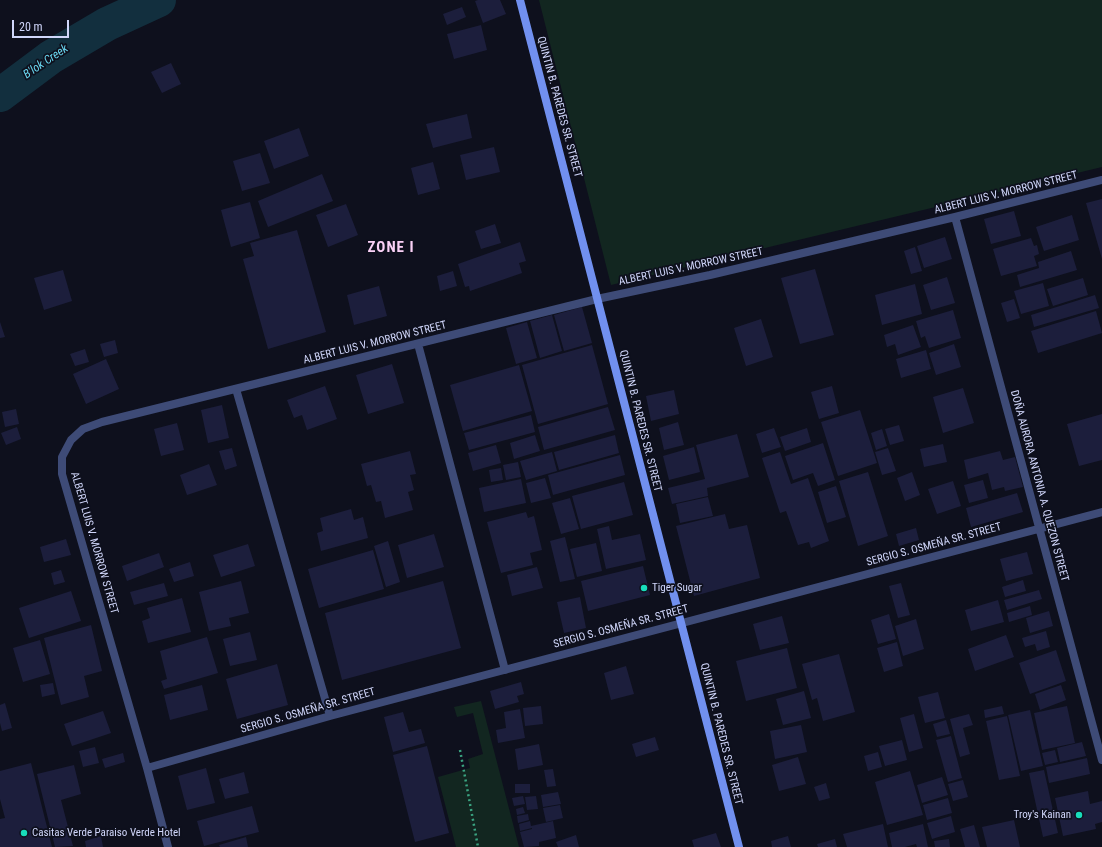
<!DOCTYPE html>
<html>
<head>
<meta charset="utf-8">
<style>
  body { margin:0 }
  #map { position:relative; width:1102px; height:847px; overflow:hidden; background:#0e101d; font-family:"Roboto Condensed",sans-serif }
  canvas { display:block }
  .scale { position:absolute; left:12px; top:20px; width:57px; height:18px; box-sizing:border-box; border:2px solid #d0d6fa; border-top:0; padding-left:5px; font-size:12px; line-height:14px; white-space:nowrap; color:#d0d6fa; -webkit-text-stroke:3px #0e101d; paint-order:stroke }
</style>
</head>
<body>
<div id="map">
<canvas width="1102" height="847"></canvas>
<div class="scale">20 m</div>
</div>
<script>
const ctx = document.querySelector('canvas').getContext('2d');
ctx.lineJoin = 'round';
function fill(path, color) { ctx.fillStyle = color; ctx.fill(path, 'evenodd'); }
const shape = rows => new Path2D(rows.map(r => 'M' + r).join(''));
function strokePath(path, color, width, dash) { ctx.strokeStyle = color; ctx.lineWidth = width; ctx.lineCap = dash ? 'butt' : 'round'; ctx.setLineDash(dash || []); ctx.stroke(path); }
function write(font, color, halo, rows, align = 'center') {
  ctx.font = font + ' "Roboto Condensed",sans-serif'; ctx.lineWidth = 3.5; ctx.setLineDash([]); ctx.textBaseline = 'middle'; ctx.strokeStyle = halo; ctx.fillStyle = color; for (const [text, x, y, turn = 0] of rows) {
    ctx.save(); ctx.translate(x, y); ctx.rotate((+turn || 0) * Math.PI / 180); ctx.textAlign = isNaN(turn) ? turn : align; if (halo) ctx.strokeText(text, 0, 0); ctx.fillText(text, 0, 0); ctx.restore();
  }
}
const green = shape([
  [539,0,1102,0,1102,167,611,285],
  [481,701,519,847,456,847,438,777,470,768,468,759,483,754,473,713,457,717,454,707]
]);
const river = shape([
  [0,95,51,57,107,24,159,0]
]);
const building = shape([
  [478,0,500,0,506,14,483,23,475,1],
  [462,7,466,17,447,25,443,14],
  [481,25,487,50,454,59,447,34],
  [171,63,181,84,162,93,151,72],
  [467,114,472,138,433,148,426,124],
  [299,128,309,156,274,169,264,141],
  [494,147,500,172,466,180,460,155],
  [260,153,270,183,242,191,233,161],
  [433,162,440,189,418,195,411,168],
  [322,174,333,201,268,227,258,201],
  [1102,199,1102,259,1086,203],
  [250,202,260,238,231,247,221,210],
  [346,204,358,235,328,247,316,215],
  [1014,211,1021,236,991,244,984,219],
  [1072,215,1079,240,1044,251,1036,227],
  [495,224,501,243,481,249,475,231],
  [297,230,326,332,268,349,243,259,254,256,250,243],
  [945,237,952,259,924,268,917,246],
  [1031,238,1034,246,1037,245,1039,254,1034,256,1037,266,1001,276,993,249],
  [520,242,526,261,519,263,522,273,470,291,469,286,465,287,458,264],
  [915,247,922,271,911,274,904,251],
  [1071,251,1077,270,1020,287,1017,275,1039,268,1038,262],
  [815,269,834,335,800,344,781,278],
  [63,270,72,301,44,310,34,278],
  [453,271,457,286,440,291,437,276],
  [947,277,955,303,931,310,923,285],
  [1083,278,1088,295,1053,306,1047,289],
  [1043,283,1049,306,1021,314,1014,291],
  [915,284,922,314,882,325,875,295],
  [379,286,387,316,354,325,347,295],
  [1095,295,1099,308,1034,327,1031,315],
  [1014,299,1020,318,1007,322,1001,303],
  [582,307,592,343,564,351,554,315],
  [953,310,961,338,929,348,925,336,921,338,916,321],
  [1096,311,1102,333,1038,353,1031,331],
  [552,315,562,351,540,358,530,321],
  [761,319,773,357,746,366,734,328],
  [0,322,5,337,0,338],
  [527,322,537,358,516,364,506,328],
  [913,325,921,347,898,355,895,344,887,347,884,335],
  [115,340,118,353,104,357,100,344],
  [954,344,961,367,936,375,929,353],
  [592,345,608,404,538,424,522,365],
  [85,349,89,362,75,366,70,354],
  [926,350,931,369,901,378,896,359],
  [106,359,119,389,86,404,73,374],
  [392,364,404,403,368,414,356,375],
  [519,365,532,411,463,431,450,385],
  [325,386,337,419,307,430,302,415,294,418,287,400],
  [832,386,839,413,819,419,811,392],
  [963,388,974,423,943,433,933,397],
  [674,390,679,414,651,421,646,396],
  [222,405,229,438,208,443,201,410],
  [608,407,615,430,544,450,538,427],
  [16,409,19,424,5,427,2,412],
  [860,410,877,463,838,476,821,422],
  [1102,414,1102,460,1079,466,1067,424],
  [531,415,535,432,469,450,464,433],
  [678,422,684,445,664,450,659,428],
  [177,423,184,450,161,456,154,429],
  [899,425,904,441,890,445,885,429],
  [17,427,21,439,6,445,1,433],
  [774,428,781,447,762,453,756,434],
  [807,428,811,442,785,451,780,437],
  [882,429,887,446,876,450,871,433],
  [737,434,749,477,707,488,708,496,672,504,668,488,705,479,696,445],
  [535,435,540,451,514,459,510,443],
  [615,435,619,453,559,470,554,452],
  [823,443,835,480,818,486,813,473,793,480,785,456],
  [943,444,947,462,924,467,920,449],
  [496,445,501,463,473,471,468,453],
  [694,447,700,472,669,480,663,456],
  [232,448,237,466,225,470,219,451],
  [888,448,896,471,882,475,875,452],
  [410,451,416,474,410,475,414,490,408,492,413,510,385,518,381,501,376,502,371,485,367,486,361,464],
  [1000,451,1003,460,1015,457,1023,487,1005,491,1004,487,992,490,988,473,968,479,964,460],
  [552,452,557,471,526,480,520,461],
  [780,452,791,484,808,478,829,541,811,548,809,542,798,545,786,511,780,513,762,458],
  [620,455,625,475,553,495,548,475],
  [518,462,521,477,506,480,503,465],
  [209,464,217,485,187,495,180,475],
  [501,468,503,480,491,482,489,470],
  [868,472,888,536,858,546,839,481],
  [912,472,920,495,905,501,897,478],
  [545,478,551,498,531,503,526,483],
  [521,479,526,503,484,512,479,488],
  [983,480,988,498,969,503,964,485],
  [953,481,961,506,937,514,928,489],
  [624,482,633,515,581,529,572,496],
  [836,486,846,517,827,523,818,492],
  [1017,493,1023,512,971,527,966,508],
  [708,497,713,516,680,523,676,504],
  [570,498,579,529,561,534,552,503],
  [351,509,354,520,363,517,368,538,321,551,317,533,323,531,320,518],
  [526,512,528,518,534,516,542,550,530,553,533,565,501,573,487,522],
  [725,514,729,529,747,525,760,578,694,596,676,526],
  [609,526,612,540,640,534,646,560,606,569,597,529],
  [916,528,919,540,899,546,896,534],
  [434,534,444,567,407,578,398,545],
  [565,537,575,579,560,582,550,541],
  [66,539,71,555,44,562,40,547],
  [388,541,400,582,386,587,374,546],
  [596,543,602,571,577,577,570,549],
  [248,544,255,566,221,577,213,555],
  [373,550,384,589,319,608,308,569],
  [1027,552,1033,574,1006,581,1000,559],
  [159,553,164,567,127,581,122,566],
  [190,562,194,576,174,582,169,569],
  [643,566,650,595,588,611,581,581],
  [537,567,543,588,512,596,507,575],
  [61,570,65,582,54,585,51,573],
  [1023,580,1026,591,1005,597,1002,587],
  [241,581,249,613,229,618,231,626,209,631,199,592],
  [443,581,461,648,342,680,325,613],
  [164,583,168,596,134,605,130,592],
  [901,583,910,615,898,618,889,586],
  [1039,590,1042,599,1007,610,1004,600],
  [71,591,81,621,29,638,19,608],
  [580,597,586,628,564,633,557,602],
  [182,598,191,632,148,643,142,621,150,618,147,608],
  [998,600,1004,622,971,631,965,610],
  [1030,606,1032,615,1009,622,1007,613],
  [1049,611,1053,626,1030,633,1026,618],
  [889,614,896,639,878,644,871,620],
  [782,616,789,643,760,650,753,624],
  [916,619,924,649,903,656,895,626],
  [91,625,102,671,84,676,89,697,61,705,44,638],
  [1046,631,1050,647,1037,651,1035,644,1025,647,1022,638],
  [250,632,257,660,230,666,223,639],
  [1006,635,1014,657,975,671,968,649],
  [207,637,218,673,164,689,161,681,167,679,160,651],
  [40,640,50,674,23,682,13,648],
  [897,642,903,666,884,672,877,648],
  [787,648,797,688,746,701,736,661],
  [1056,650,1066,681,1030,694,1019,663],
  [839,654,855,712,823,721,817,698,812,700,802,664],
  [277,664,288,705,237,719,226,679],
  [626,666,634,694,611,700,604,673],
  [521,682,524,694,517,696,519,702,495,709,490,691],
  [53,683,55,694,42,697,40,685],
  [202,685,208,710,170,720,164,695],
  [1061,685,1066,700,1040,710,1035,694],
  [804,691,811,718,783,725,776,699],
  [938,692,945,718,925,723,918,697],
  [5,703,12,728,2,731,0,723,0,705],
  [541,706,543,724,525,726,523,708],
  [1002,706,1004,714,985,718,984,710],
  [1067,706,1075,743,1042,750,1034,713],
  [520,709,525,738,498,743,496,730,506,728,504,712],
  [1030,710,1043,766,1021,771,1008,715],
  [103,711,111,733,72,746,64,724],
  [403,712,409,732,421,729,425,743,393,752,384,717],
  [914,714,923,748,909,752,900,718],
  [969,714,973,725,963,728,970,754,960,757,950,719],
  [1007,716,1020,776,999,780,986,721],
  [946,720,950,734,937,737,933,724],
  [801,725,807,752,775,759,770,731],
  [951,736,962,778,948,782,936,740],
  [655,737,659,750,636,757,632,744],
  [902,740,907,760,885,766,879,746],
  [1082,742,1086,756,1060,762,1057,748],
  [539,744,543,765,518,770,515,749],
  [427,746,449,833,415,842,393,755],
  [95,747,99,763,83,767,79,751],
  [1055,750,1058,762,1045,765,1042,753],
  [878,752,882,767,868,771,864,756],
  [123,753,125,762,105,768,102,759],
  [798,757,806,784,779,791,772,765],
  [1087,758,1090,774,1049,783,1046,767],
  [31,763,52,847,0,847,0,819,5,818,0,799,0,771],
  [74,765,81,794,61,800,73,846,55,847,37,774],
  [206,768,215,803,187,810,178,776],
  [553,769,556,786,547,787,544,770],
  [1044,770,1058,833,1043,837,1029,773],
  [910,771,923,815,887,825,875,782],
  [244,772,249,793,225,799,219,779],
  [942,777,948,795,922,803,917,785],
  [963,780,968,797,953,801,948,784],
  [826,783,830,798,819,801,814,787],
  [515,784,530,784,530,793,515,793],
  [1088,791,1090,804,1102,801,1102,822,1095,824,1096,829,1063,836,1055,798],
  [558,792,561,804,543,807,541,795],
  [523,796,525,804,514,806,512,798],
  [536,796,538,809,527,810,525,797],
  [948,798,952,813,927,820,923,805],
  [560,805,563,818,546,822,543,808],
  [252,806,259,832,204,846,197,821],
  [523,807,525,813,517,815,516,809],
  [528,814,529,820,518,823,517,816],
  [951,816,955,832,932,839,927,823],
  [1014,820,1020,847,987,847,982,827],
  [530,821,531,826,553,821,556,838,539,842,539,846,524,847,520,832,532,829,532,828,520,831,519,824],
  [883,824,888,847,847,847,843,834],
  [923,824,928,847,917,847,916,844,905,847,892,847,889,833],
  [974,825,980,847,965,847,960,829],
  [716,833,721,847,694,847,692,840],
  [576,835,579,847,558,847,556,842],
  [101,836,103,847,86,847,85,841],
  [788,836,791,847,772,847,771,841],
  [246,837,248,847,220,847,219,845],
  [835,839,837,847,818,847,817,844],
  [949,839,950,847,935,847,934,841]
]);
const path = shape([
  [460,750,478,847]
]);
const minor = shape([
  [955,217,1102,760],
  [418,344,505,670],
  [236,389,330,716],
  [147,768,330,716,1102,512],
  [168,847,147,768,62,474,62,457,71,440,83,429,102,422,597,299,710,275,955,217,1102,180]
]);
const secondary = shape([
  [520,0,739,847]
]);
const markers = [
  [644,588,4,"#18ddbb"],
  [1079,815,4,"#18ddbb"],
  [24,833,4,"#18ddbb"]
];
const streetNames = [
  ["QUINTIN B. PAREDES SR. STREET",559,107,75],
  ["ALBERT LUIS V. MORROW STREET",1006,193,-14],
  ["ALBERT LUIS V. MORROW STREET",691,267,-12],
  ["ALBERT LUIS V. MORROW STREET",375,343,-14],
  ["QUINTIN B. PAREDES SR. STREET",640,421,76],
  ["DOÑA AURORA ANTONIA A. QUEZON STREET",1039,486,75],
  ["ALBERT LUIS V. MORROW STREET",94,543,74],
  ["SERGIO S. OSMEÑA SR. STREET",934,545,-15],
  ["SERGIO S. OSMEÑA SR. STREET",621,627,-15],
  ["SERGIO S. OSMEÑA SR. STREET",308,711,-16],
  ["QUINTIN B. PAREDES SR. STREET",721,734,76]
];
const poiNames = [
  ["Tiger Sugar",652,588],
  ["Troy's Kainan",1071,815,"right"],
  ["Casitas Verde Paraiso Verde Hotel",32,833]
];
const waterNames = [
  ["B'lok Creek",46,62,-34]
];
const districtNames = [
  ["ZONE I",391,248]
];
fill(green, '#122620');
strokePath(river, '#122f3e', 34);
fill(building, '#1c1e3c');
strokePath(path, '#3aa380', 2.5, [2, 3]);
strokePath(minor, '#3e4b77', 8);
strokePath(secondary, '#7190ef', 8);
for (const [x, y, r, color] of markers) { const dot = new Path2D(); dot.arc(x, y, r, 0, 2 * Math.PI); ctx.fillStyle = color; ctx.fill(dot); strokePath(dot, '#0e101d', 1.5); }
write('11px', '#d0d6fa', '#0e101d', streetNames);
write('11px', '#d0d6fa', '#0e101d', poiNames, 'left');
write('italic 12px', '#69d5ee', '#0e101d', waterNames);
ctx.letterSpacing = '1px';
write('bold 15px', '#fad1f6', '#0e101d', districtNames);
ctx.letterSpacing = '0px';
</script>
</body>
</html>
